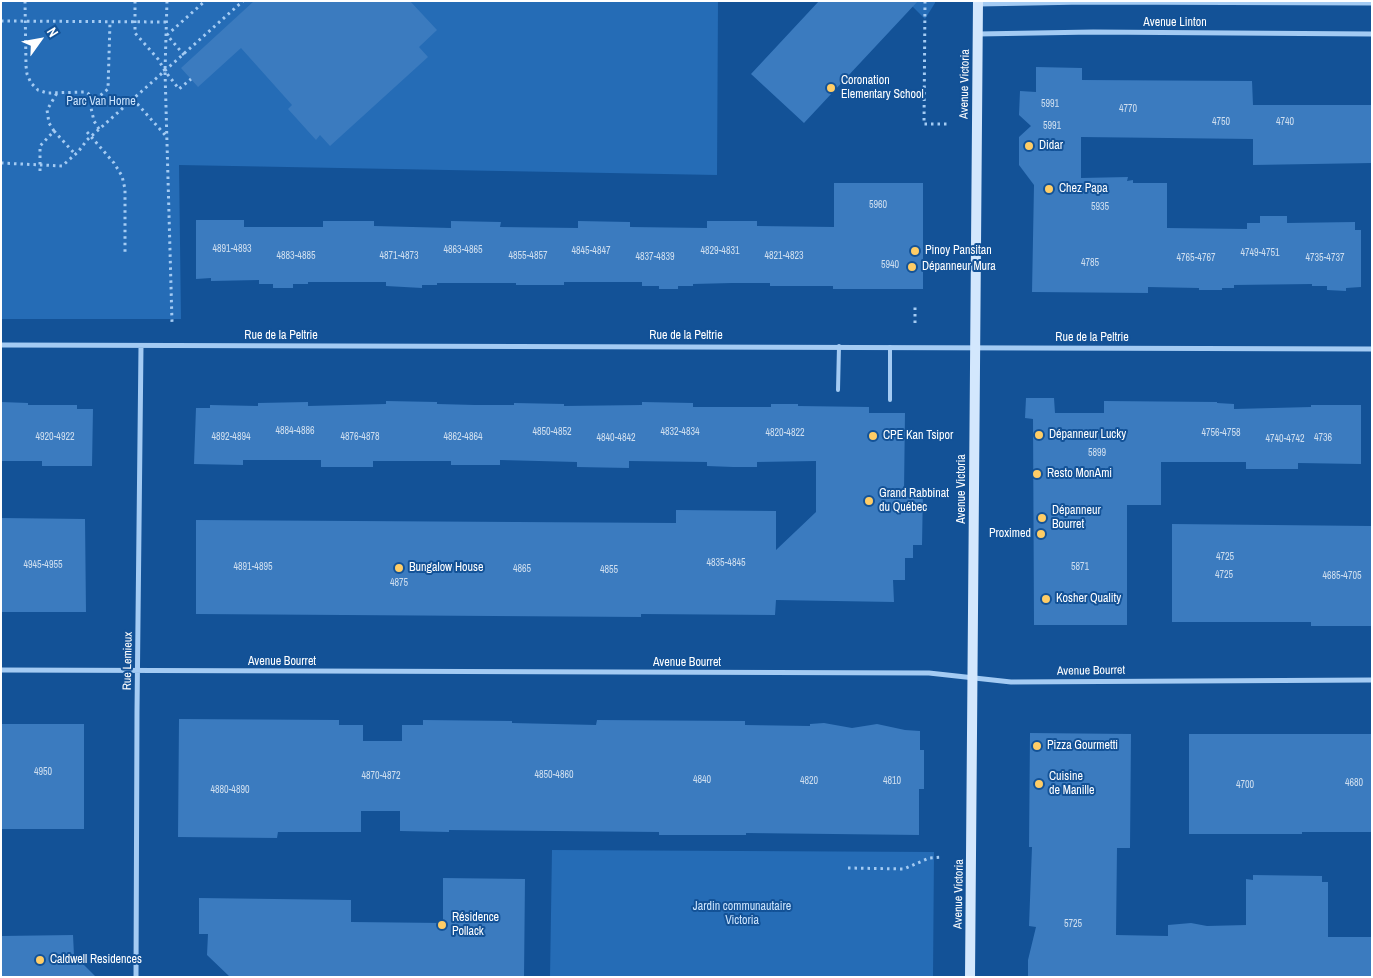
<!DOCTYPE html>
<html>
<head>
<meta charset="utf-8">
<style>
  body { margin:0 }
  #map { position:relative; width:1373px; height:978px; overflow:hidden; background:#135297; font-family:"Archivo Narrow",sans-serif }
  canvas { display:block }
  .frame { position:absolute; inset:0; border:2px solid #fff; pointer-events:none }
  .north { position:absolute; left:15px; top:15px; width:50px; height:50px; -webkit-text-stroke:4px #135297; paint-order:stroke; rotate:58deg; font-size:14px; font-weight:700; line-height:20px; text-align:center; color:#fff }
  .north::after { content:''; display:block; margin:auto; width:18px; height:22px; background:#fff; clip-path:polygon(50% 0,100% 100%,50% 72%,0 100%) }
</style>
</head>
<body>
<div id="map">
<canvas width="1373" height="978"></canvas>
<div class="frame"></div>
<div class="north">N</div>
</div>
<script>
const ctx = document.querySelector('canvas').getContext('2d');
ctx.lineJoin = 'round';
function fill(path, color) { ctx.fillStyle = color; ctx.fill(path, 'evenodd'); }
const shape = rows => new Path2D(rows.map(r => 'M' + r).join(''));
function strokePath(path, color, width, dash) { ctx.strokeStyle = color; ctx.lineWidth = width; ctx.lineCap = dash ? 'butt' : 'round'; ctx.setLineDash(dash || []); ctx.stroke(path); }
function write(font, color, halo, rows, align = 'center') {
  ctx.font = font + ' "Archivo Narrow",sans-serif'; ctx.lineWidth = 4; ctx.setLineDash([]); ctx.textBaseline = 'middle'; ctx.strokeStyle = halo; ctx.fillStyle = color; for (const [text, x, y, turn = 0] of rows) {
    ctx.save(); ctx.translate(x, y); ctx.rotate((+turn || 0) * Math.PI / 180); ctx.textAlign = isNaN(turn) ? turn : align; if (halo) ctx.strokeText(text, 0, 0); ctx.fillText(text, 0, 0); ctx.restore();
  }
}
const green = shape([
  [1,1,718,1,717,175,179,165,181,319,1,319],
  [907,1,935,1,935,3,925,19],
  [552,850,934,852,933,977,550,977]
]);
const building = shape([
  [254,1,410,1,437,30,419,47,428,57,330,146,320,135,316,140,288,109,292,105,241,48,198,87,181,68],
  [819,1,918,1,804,123,751,74],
  [1036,67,1082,68,1082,80,1252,81,1253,105,1372,105,1372,163,1253,165,1253,139,1081,137,1081,178,1128,177,1127,181,1133,180,1133,183,1167,183,1167,228,1247,229,1247,223,1260,223,1260,216,1287,216,1287,223,1355,222,1355,230,1361,230,1361,287,1346,288,1346,291,1327,290,1327,286,1312,286,1312,284,1234,285,1234,288,1222,288,1222,290,1199,290,1199,288,1148,287,1148,293,1032,292,1034,185,1019,165,1019,137,1031,126,1019,115,1020,91,1036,92],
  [834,183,923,183,923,289,833,289,833,286,770,286,770,283,732,283,693,284,693,286,678,286,678,289,659,289,659,286,642,286,642,282,564,282,564,285,516,285,516,283,437,283,437,285,422,285,422,288,386,286,386,282,308,282,308,284,293,284,293,288,273,288,273,284,259,284,259,280,211,281,211,278,196,279,196,220,244,220,244,227,323,227,323,221,374,221,374,226,451,228,451,221,501,222,500,227,578,228,578,221,630,222,630,227,707,228,707,221,757,221,757,226,834,227],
  [1026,398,1054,398,1055,413,1104,413,1104,401,1217,402,1217,403,1234,404,1234,409,1311,407,1311,405,1361,405,1361,464,1298,463,1298,469,1246,469,1246,462,1161,462,1161,505,1127,505,1127,625,1034,625,1033,419,1025,418],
  [386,401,437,402,437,404,475,405,514,405,514,403,564,404,564,406,642,405,642,402,693,403,693,407,771,407,771,404,798,404,798,406,869,407,869,413,905,413,904,491,923,490,922,545,913,545,913,558,905,558,905,580,893,580,894,602,776,600,775,615,641,614,641,617,196,614,196,520,676,523,676,510,776,511,776,550,816,512,816,461,757,462,757,467,733,467,707,466,707,462,629,461,629,468,577,467,577,462,500,460,500,465,451,465,451,461,373,461,373,467,321,467,321,460,243,460,243,465,194,464,196,408,210,408,210,405,258,406,258,403,308,402,308,406,386,404],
  [1,402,28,403,28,405,77,405,77,409,93,409,92,466,42,466,42,461,1,461],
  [1,518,85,519,86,612,1,612],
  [1172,524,1372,526,1372,626,1311,626,1311,622,1172,622],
  [179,719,339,720,339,725,363,725,363,741,402,741,402,725,423,725,423,720,512,721,512,723,596,725,597,720,745,721,745,725,810,726,810,724,824,723,852,728,877,724,905,730,920,731,920,750,924,750,924,789,919,789,919,835,746,833,746,835,659,835,659,832,449,830,449,832,400,831,400,811,361,811,361,832,278,832,277,838,178,837],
  [1,724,84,724,84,829,1,829],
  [1030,733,1131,734,1130,848,1117,848,1116,935,1168,936,1168,925,1191,923,1207,926,1246,925,1246,879,1253,880,1253,875,1322,876,1322,882,1328,882,1328,937,1372,937,1372,977,1028,977,1028,960,1036,927,1029,926,1032,847,1029,847],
  [1189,734,1372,734,1372,832,1302,832,1302,834,1189,834],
  [443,878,525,879,524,977,230,977,207,955,208,934,199,934,199,898,351,900,351,922,443,923],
  [73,935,74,955,96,977,1,977,1,936]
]);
const path = shape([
  [25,1,26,66,27,74,31,83,38,90,47,93,86,92,96,99],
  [135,1,135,33,158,59,165,71,179,89,191,79],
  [167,1,165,71,172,322],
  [925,1,924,124,948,124],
  [1,21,167,22],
  [184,55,167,35,205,1],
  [133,99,166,136],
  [99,129,94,121,91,108,96,99,108,89,110,22],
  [54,131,49,123,47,110,57,93],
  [87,132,114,163,122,176,125,189,125,252],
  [1,163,62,166,78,152,87,140,243,1],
  [40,171,40,146,54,131,75,154],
  [923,267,947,267],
  [915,323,915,304],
  [848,868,904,869,929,858,943,857]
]);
const lane = shape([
  [838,390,839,346],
  [890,400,890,347]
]);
const street = shape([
  [978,4,1085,2,1372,3],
  [978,34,1093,32,1372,34],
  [1,345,1372,349],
  [1,670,929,673,1011,682,1372,680],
  [136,977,137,711,141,346]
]);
const secondary = shape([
  [970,977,978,1]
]);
const markers = [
  [831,88,5,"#ffcd66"],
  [1029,146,5,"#ffcd66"],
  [1049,189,5,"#ffcd66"],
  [915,251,5,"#ffcd66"],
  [912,267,5,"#ffcd66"],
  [1039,435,5,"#ffcd66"],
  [873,436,5,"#ffcd66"],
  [1037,474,5,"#ffcd66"],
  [869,501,5,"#ffcd66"],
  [1042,518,5,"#ffcd66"],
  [1041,534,5,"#ffcd66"],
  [399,568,5,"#ffcd66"],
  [1046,599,5,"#ffcd66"],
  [1037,746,5,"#ffcd66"],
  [1039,784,5,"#ffcd66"],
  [442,925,5,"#ffcd66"],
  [40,960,5,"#ffcd66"]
];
const numberNames = [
  ["5991",1050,104],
  ["4770",1128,109],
  ["4750",1221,122],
  ["4740",1285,122],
  ["5991",1052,126],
  ["5960",878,205],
  ["5935",1100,207],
  ["4891-4893",232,249],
  ["4863-4865",463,250],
  ["4845-4847",591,251],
  ["4829-4831",720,251],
  ["4749-4751",1260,253],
  ["4883-4885",296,256],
  ["4871-4873",399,256],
  ["4855-4857",528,256],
  ["4821-4823",784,256],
  ["4837-4839",655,257],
  ["4765-4767",1196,258],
  ["4735-4737",1325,258],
  ["4785",1090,263],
  ["5940",890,265],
  ["4884-4886",295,431],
  ["4850-4852",552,432],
  ["4832-4834",680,432],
  ["4820-4822",785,433],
  ["4756-4758",1221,433],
  ["4920-4922",55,437],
  ["4892-4894",231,437],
  ["4876-4878",360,437],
  ["4862-4864",463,437],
  ["4840-4842",616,438],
  ["4736",1323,438],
  ["4740-4742",1285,439],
  ["5899",1097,453],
  ["4725",1225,557],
  ["4835-4845",726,563],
  ["4945-4955",43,565],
  ["4891-4895",253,567],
  ["5871",1080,567],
  ["4865",522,569],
  ["4855",609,570],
  ["4725",1224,575],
  ["4685-4705",1342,576],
  ["4875",399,583],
  ["4950",43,772],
  ["4850-4860",554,775],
  ["4870-4872",381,776],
  ["4840",702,780],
  ["4820",809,781],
  ["4810",892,781],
  ["4680",1354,783],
  ["4700",1245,785],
  ["4880-4890",230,790],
  ["5725",1073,924]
];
const streetNames = [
  ["Avenue Linton",1175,23],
  ["Avenue Victoria",965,84,-89],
  ["Rue de la Peltrie",281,336],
  ["Rue de la Peltrie",686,336],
  ["Rue de la Peltrie",1092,338],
  ["Avenue Victoria",962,489,-90],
  ["Rue Lemieux",128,661,-89],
  ["Avenue Bourret",282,662],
  ["Avenue Bourret",687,663],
  ["Avenue Bourret",1091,671,-1],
  ["Avenue Victoria",959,894,-89]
];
const poiNames = [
  ["Coronation",841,81],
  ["Elementary School",841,95],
  ["Didar",1039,146],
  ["Chez Papa",1059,189],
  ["Pinoy Pansitan",925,251],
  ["Dépanneur Mura",922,267],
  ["Dépanneur Lucky",1049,435],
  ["CPE Kan Tsipor",883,436],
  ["Resto MonAmi",1047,474],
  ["Grand Rabbinat",879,494],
  ["du Québec",879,508],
  ["Dépanneur",1052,511],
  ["Bourret",1052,525],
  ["Proximed",1031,534,"right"],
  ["Bungalow House",409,568],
  ["Kosher Quality",1056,599],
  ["Pizza Gourmetti",1047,746],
  ["Cuisine",1049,777],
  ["de Manille",1049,791],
  ["Résidence",452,918],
  ["Pollack",452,932],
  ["Caldwell Residences",50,960]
];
const parkNames = [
  ["Parc Van Horne",101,102],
  ["Jardin communautaire",742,907],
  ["Victoria",742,921]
];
fill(green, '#256cb6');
fill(building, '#3b7bbf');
strokePath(path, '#a4cbf3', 3, [2.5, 4]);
strokePath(lane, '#a4cbf3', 4);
strokePath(street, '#a4cbf3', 5);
strokePath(secondary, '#d3e7fd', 10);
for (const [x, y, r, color] of markers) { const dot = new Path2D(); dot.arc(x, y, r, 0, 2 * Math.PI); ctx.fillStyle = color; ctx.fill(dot); strokePath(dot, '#135297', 2); }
write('10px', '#cedeef', null, numberNames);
write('12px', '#fff', '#135297', streetNames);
write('12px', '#fff', '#135297', poiNames, 'left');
write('12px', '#cce4fd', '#135297', parkNames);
</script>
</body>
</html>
